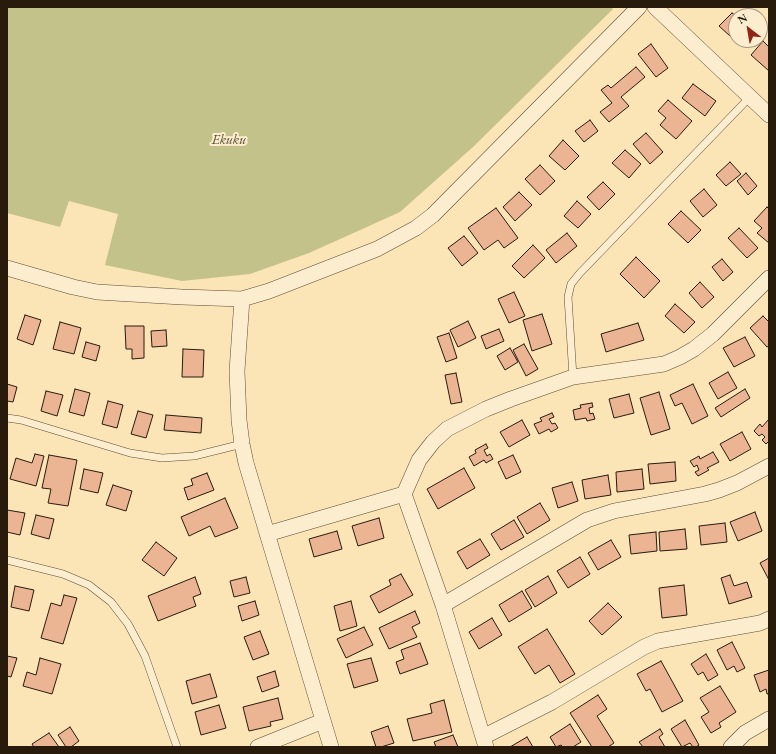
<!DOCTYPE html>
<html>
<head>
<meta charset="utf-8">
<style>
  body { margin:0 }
  #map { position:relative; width:776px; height:754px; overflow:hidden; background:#fbe4b5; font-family:"EB Garamond",serif }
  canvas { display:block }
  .frame { position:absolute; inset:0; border:8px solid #281b0c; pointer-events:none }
  .north { position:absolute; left:728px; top:8px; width:40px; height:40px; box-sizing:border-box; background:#fcedcf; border:1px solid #a79981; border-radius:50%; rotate:329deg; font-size:11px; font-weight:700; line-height:16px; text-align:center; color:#281b0c }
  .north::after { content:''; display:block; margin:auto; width:14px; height:18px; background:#8f2418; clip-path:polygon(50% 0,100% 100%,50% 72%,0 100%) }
</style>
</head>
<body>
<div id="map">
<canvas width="776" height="754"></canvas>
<div class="frame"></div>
<div class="north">N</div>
</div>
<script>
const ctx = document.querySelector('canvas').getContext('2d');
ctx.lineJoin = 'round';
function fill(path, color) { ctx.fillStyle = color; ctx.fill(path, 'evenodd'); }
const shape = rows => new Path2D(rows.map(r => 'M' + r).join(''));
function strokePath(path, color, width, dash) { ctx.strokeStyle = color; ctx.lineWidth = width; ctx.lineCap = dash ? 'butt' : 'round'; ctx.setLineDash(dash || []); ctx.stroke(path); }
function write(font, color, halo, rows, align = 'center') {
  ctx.font = font + ' "EB Garamond",serif'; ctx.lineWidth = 4; ctx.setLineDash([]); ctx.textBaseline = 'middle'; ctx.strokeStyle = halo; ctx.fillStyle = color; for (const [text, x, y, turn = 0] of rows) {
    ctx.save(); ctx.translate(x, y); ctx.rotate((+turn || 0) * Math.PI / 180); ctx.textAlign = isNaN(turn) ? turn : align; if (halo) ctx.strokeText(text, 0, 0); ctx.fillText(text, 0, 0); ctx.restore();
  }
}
const green = shape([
  [7,7,611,7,613,9,473,147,400,212,309,253,250,274,182,281,105,265,118,214,69,201,60,227,7,213]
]);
const building = shape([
  [732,13,736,16,736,40,747,40,741,46,719,26,732,13],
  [763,41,769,47,769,71,751,55,763,41],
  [651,44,668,68,656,77,638,54,651,44],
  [636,67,645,77,621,97,629,106,609,122,600,112,612,103,601,90,608,85,611,88,636,67],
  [693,84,716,101,705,116,682,98,693,84],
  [668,100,692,121,676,139,660,125,666,118,658,111,668,100],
  [590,120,598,131,584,142,575,131,590,120],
  [646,133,663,152,650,164,633,144,646,133],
  [563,140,579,156,565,170,549,156,563,140],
  [625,150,641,164,629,178,612,163,625,150],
  [730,162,741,174,726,186,716,175,730,162],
  [540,165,555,181,540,195,525,179,540,165],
  [746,173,757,186,748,195,737,181,746,173],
  [603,182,615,194,599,210,587,197,603,182],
  [704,189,717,205,703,217,690,201,704,189],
  [519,192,532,205,515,221,503,207,519,192],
  [577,201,591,214,578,228,564,216,577,201],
  [767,207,769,209,769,243,757,233,762,228,754,221,767,207],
  [496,208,518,238,504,248,498,240,484,250,468,228,496,208],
  [681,211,701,230,688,243,668,224,681,211],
  [739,228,758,248,747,258,728,238,739,228],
  [567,233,577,246,556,263,546,250,567,233],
  [464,236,478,253,462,266,448,248,464,236],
  [533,245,545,258,524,278,512,266,533,245],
  [636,257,660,281,644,298,620,274,636,257],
  [722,259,733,272,723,281,712,267,722,259],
  [700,282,714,297,702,308,689,293,700,282],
  [514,292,525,316,509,323,498,299,514,292],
  [675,304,695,322,684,333,665,316,675,304],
  [542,314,552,344,532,351,523,320,542,314],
  [25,315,41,320,33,345,17,339,25,315],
  [763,316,769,322,769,346,767,347,750,328,763,316],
  [468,321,476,338,458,347,450,330,468,321],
  [60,322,81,328,74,354,53,349,60,322],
  [638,323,644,340,606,352,601,334,638,323],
  [125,326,144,326,144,358,132,359,132,349,126,349,125,326],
  [499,329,504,341,486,349,481,336,499,329],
  [166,330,167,346,152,347,151,331,166,330],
  [449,333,457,358,446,362,437,337,449,333],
  [745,337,755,356,734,367,723,348,745,337],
  [86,342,100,346,96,361,82,357,86,342],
  [524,344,538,369,526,376,513,350,524,344],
  [510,348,518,362,505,370,497,356,510,348],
  [183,349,204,350,203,377,182,377,183,349],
  [728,372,737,388,718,399,709,383,728,372],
  [456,373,462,402,451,404,445,375,456,373],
  [7,384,17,387,13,402,7,401,7,384],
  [693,384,708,416,692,424,682,403,675,406,670,395,693,384],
  [75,389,90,393,84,416,69,412,75,389],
  [745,389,750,398,721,417,715,408,745,389],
  [46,391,63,395,57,416,41,411,46,391],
  [659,392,670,429,651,435,640,398,659,392],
  [629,394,634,413,614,418,609,399,629,394],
  [108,401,123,405,117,428,102,424,108,401],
  [592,403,593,407,589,408,590,414,593,413,595,419,587,421,586,418,575,420,573,410,581,408,580,405,592,403],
  [138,411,153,415,146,438,131,434,138,411],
  [552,413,554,417,549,419,552,424,555,423,558,428,551,432,549,429,539,434,534,424,542,421,540,418,552,413],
  [166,415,202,418,201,433,164,430,166,415],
  [769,419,769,441,766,444,762,440,765,437,762,434,759,436,754,431,760,424,762,427,769,419],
  [522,420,530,435,509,447,500,432,522,420],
  [742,432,751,449,730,461,720,444,742,432],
  [486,444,488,448,484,450,487,456,490,454,493,459,486,463,484,460,474,466,469,457,476,453,475,450,486,444],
  [713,452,719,462,707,468,709,470,698,476,695,472,699,470,697,465,694,467,690,461,699,456,700,459,713,452],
  [35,454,44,456,36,486,10,479,16,458,32,463,35,454],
  [49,455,77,460,68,506,48,503,51,489,42,488,49,455],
  [513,455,521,472,506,479,498,462,513,455],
  [675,462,676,481,650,484,648,464,675,462],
  [464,468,475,488,438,509,427,489,464,468],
  [84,469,103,473,98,493,80,489,84,469],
  [642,469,644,489,617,492,616,472,642,469],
  [207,473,214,490,188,500,184,488,193,485,191,479,207,473],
  [608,475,611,495,585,499,582,480,608,475],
  [572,482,578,501,558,508,552,488,572,482],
  [113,485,132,491,126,511,106,505,113,485],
  [225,498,238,528,215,537,210,526,189,536,181,517,225,498],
  [540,503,550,520,527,534,517,517,540,503],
  [7,510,25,513,20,535,7,532,7,510],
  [755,512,762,531,738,541,730,522,755,512],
  [36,515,54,519,49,539,31,534,36,515],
  [379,518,384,538,358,546,352,526,379,518],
  [514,520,524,537,501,550,491,534,514,520],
  [725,523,727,542,701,545,699,526,725,523],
  [685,529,687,549,660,551,659,532,685,529],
  [337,531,342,549,314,557,309,539,337,531],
  [656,532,657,551,631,554,629,535,656,532],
  [480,539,490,555,467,569,457,552,480,539],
  [611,540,621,557,598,570,588,553,611,540],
  [156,542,177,558,164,576,142,560,156,542],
  [580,557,590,574,568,588,557,571,580,557],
  [769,558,769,580,760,563,769,558],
  [401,574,413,595,379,613,370,596,391,585,389,580,401,574],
  [730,575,734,586,747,582,752,597,729,604,721,578,730,575],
  [548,576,557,593,535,607,525,590,548,576],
  [195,577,201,594,193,597,196,606,158,621,148,596,195,577],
  [246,577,250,593,234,597,230,581,246,577],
  [684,585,687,615,662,618,659,588,684,585],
  [15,586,34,590,29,611,11,607,15,586],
  [522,591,532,608,509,622,499,605,522,591],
  [64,595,77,598,63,644,41,638,51,603,61,606,64,595],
  [255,601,259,615,242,621,238,606,255,601],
  [351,601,357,626,340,631,334,606,351,601],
  [608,603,622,617,602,635,589,621,608,603],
  [415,611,420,623,412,627,417,637,389,649,379,628,415,611],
  [492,618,502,635,479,649,469,632,492,618],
  [364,627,373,645,346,658,337,639,364,627],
  [547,629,575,674,560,683,549,665,535,674,518,647,547,629],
  [260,631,269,654,253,660,244,637,260,631],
  [732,642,745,668,737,672,734,666,727,670,717,650,732,642],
  [420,643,428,664,400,674,396,662,404,659,401,650,420,643],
  [706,654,718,675,708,681,703,672,698,675,691,664,706,654],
  [7,656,17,658,11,677,7,676,7,656],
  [40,658,61,664,52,694,23,686,27,672,36,675,40,658],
  [371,658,378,681,354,688,347,664,371,658],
  [661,661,683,701,662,712,650,689,646,691,637,674,661,661],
  [769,670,769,694,767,694,766,689,760,692,754,675,769,670],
  [275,671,279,686,262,692,257,677,275,671],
  [210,674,217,697,192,704,186,681,210,674],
  [720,686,736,712,719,723,721,727,711,733,701,717,709,712,700,698,720,686],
  [598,695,607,709,597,716,614,743,608,747,592,747,570,713,598,695],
  [278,698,283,719,270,722,271,726,249,731,243,707,278,698],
  [444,700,452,732,413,741,407,719,432,713,430,704,444,700],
  [219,705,226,728,201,735,195,712,219,705],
  [685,720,699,745,696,747,693,747,690,743,682,747,671,729,685,720],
  [570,724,581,742,573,747,563,747,561,745,556,747,550,737,570,724],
  [388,726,394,743,381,747,376,747,371,732,388,726],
  [70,727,79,741,71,747,66,747,58,735,70,727],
  [660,729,663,734,659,737,665,747,643,747,639,742,660,729],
  [49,733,59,747,34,747,32,744,49,733],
  [453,735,458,747,436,747,434,742,453,735],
  [527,737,533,747,510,747,527,737]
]);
const service = shape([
  [573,377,568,297,571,284,580,273,750,97],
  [7,418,21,420,130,453,162,458,194,456,242,444],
  [7,560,63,574,89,585,111,602,128,624,145,656,177,747]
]);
const minor = shape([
  [655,7,769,115],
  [7,268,73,287,97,292,182,297,242,299,269,291,377,249,416,228,433,215,639,7],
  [242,299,237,371,239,420,242,444,246,463,331,747],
  [267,534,404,494],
  [443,605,587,520,614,511,705,494,719,490,737,483,769,466],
  [483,737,552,702,644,647,658,641,760,623,769,619],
  [258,747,323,721],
  [486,747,443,605,404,494,419,460,433,442,447,429,486,409,511,399,573,377,664,364,680,357,694,349,713,334,769,278],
  [731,747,745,733,769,719]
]);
const parkNames = [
  ["Ekuku",229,140]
];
fill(green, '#c3c28a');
fill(building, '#ebb492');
strokePath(building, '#281b0c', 1);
strokePath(service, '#5d4d36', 8);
strokePath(minor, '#5d4d36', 16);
strokePath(service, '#fcedcf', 7);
strokePath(minor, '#fcedcf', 15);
write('italic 14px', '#564d32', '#fcedcf', parkNames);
</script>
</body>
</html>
